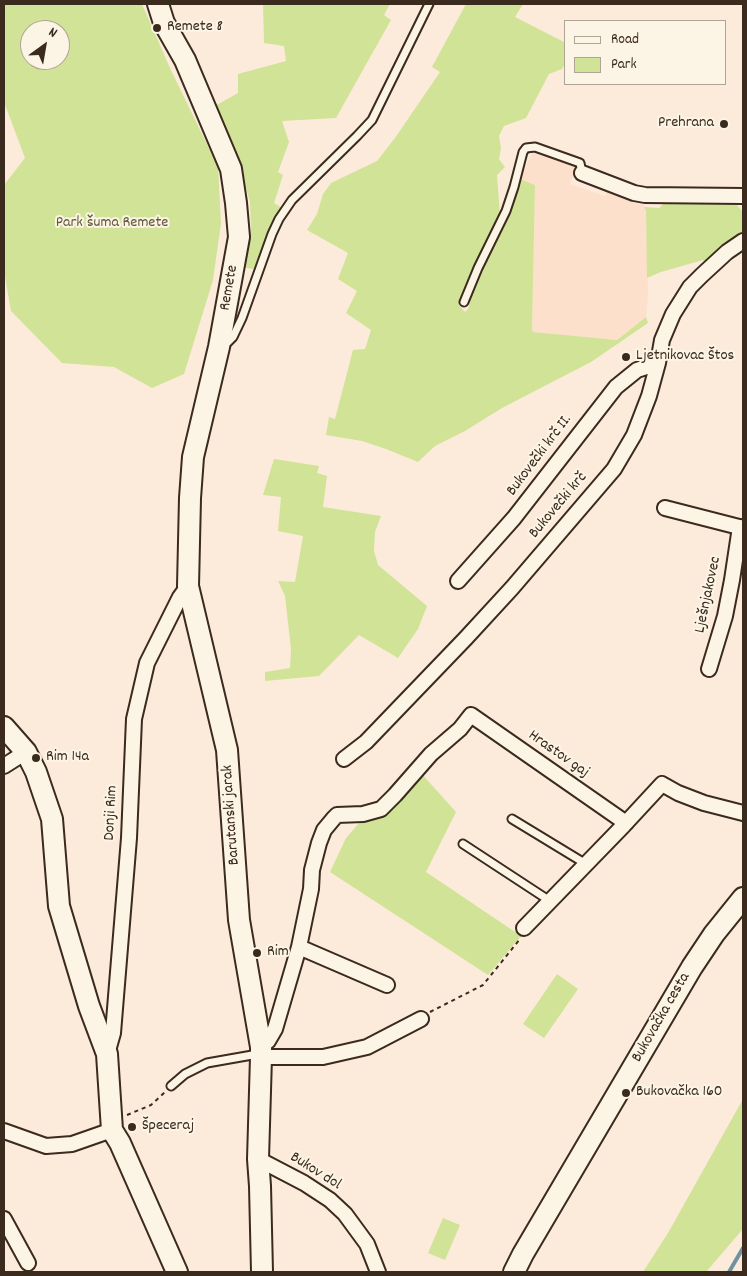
<!DOCTYPE html>
<html>
<head>
<meta charset="utf-8">
<style>
  body { margin:0 }
  #map { position:relative; width:747px; height:1276px; overflow:hidden; background:#fcebda; font-family:Dekko,sans-serif }
  canvas { display:block }
  .frame { position:absolute; inset:0; border:5px solid #3b2a1e; pointer-events:none }
  .legend { position:absolute; left:564px; top:20px; width:162px; height:65px; box-sizing:border-box; background:#fcf5e5; border:1px solid #afa495; margin:0; padding:6px 9px; list-style:none; font-size:15px; color:#3b2a1e }
  .legend li { display:flex; align-items:center; gap:10px; height:25px }
  .legend b { width:25px; border:1px solid #afa495 }
  .north { position:absolute; left:20px; top:20px; width:50px; height:50px; box-sizing:border-box; background:#fcf5e5; border:1px solid #afa495; border-radius:50%; rotate:32deg; font-size:14px; font-weight:700; line-height:20px; text-align:center; color:#3b2a1e }
  .north::after { content:''; display:block; margin:auto; width:18px; height:22px; background:#3b2a1e; clip-path:polygon(50% 0,100% 100%,50% 72%,0 100%) }
</style>
</head>
<body>
<div id="map">
<canvas width="747" height="1276"></canvas>
<div class="frame"></div>
<ul class="legend">
<li><b style="height:6px;background:#fcf5e5"></b>Road</li>
<li><b style="height:14px;background:#d0e397"></b>Park</li>
</ul>
<div class="north">N</div>
</div>
<script>
const ctx = document.querySelector('canvas').getContext('2d');
ctx.lineJoin = 'round';
function fill(path, color) { ctx.fillStyle = color; ctx.fill(path, 'evenodd'); }
const shape = rows => new Path2D(rows.map(r => 'M' + r).join(''));
function strokePath(path, color, width, dash) { ctx.strokeStyle = color; ctx.lineWidth = width; ctx.lineCap = dash ? 'butt' : 'round'; ctx.setLineDash(dash || []); ctx.stroke(path); }
function write(font, color, halo, rows, align = 'center') {
  ctx.font = font + ' Dekko,sans-serif'; ctx.lineWidth = 4; ctx.setLineDash([]); ctx.textBaseline = 'middle'; ctx.strokeStyle = halo; ctx.fillStyle = color; for (const [text, x, y, turn = 0] of rows) {
    ctx.save(); ctx.translate(x, y); ctx.rotate((+turn || 0) * Math.PI / 180); ctx.textAlign = isNaN(turn) ? turn : align; if (halo) ctx.strokeText(text, 0, 0); ctx.fillText(text, 0, 0); ctx.restore();
  }
}
const built = shape([
  [537,150,577,165,570,184,605,196,607,191,642,202,646,211,648,296,646,317,617,340,533,332,532,329,535,185,520,179,533,151]
]);
const green = shape([
  [4,4,142,4,170,68,218,167,221,223,213,280,184,374,152,388,114,367,62,363,11,311,4,271,4,185,25,158,4,102],
  [30,30,60,30,60,60,30,60],
  [263,4,390,4,384,15,391,20,336,118,282,121,289,142,278,172,283,175,274,203,282,208,270,233,257,270,243,267,251,229,250,202,239,163,215,106,238,93,238,74,286,61,284,46,264,43],
  [466,4,523,4,515,17,566,43,566,62,562,69,549,74,526,118,504,126,499,136,501,148,499,159,505,167,497,175,500,215,459,305,465,312,468,309,474,287,509,215,516,195,520,179,535,185,532,329,533,332,617,340,646,317,648,323,591,362,502,408,465,431,435,446,418,462,386,449,362,441,326,435,329,417,335,419,353,350,365,349,371,330,346,313,357,291,338,279,348,253,307,230,317,214,323,194,331,183,377,161,395,138,440,72,432,67],
  [668,201,732,204,737,205,743,212,743,236,707,264,703,260,661,272,647,278,646,211,644,207,659,208,665,202],
  [274,459,319,466,317,473,327,476,323,507,381,516,375,532,374,551,378,565,427,606,418,629,398,658,359,635,319,676,265,681,265,672,290,668,291,649,285,596,278,581,295,582,303,536,278,531,281,497,263,495],
  [412,763,456,812,426,872,521,936,488,975,330,872,346,838],
  [557,974,578,989,544,1038,523,1024],
  [743,1099,743,1229,706,1272,643,1272,668,1233],
  [443,1218,460,1225,445,1260,428,1253]
]);
const stream = shape([
  [729,1272,743,1248]
]);
const path = shape([
  [430,1012,483,985,520,939],
  [127,1115,151,1105,165,1092]
]);
const lane = shape([
  [464,302,478,268,506,211,514,187,523,152,526,148,535,147,580,163,582,173],
  [224,345,228,342,233,337,242,318,272,234,279,219,292,200,357,136,372,120,429,4],
  [512,819,586,864],
  [463,844,550,901],
  [171,1086,185,1074,207,1063,258,1054]
]);
const street = shape([
  [582,173,634,193,645,195,743,196],
  [665,508,743,528],
  [458,581,514,518,616,387,637,370,658,363],
  [709,669,725,616,732,580,740,527],
  [344,759,366,742,466,638,512,588,614,469,634,435,649,396,658,363,662,340,673,314,690,287,702,275,727,252,743,241],
  [4,766,26,752],
  [524,928,624,825,662,784,678,793,704,803,743,813],
  [299,947,387,985],
  [261,1047,268,1041,275,1029,299,947,311,889,312,870,319,843,324,830,334,818,337,815,363,814,381,809,395,795,431,754,460,729,471,715,626,823],
  [107,1054,113,1033,129,838,134,719,147,663,180,597,188,586],
  [261,1057,323,1057,367,1047,421,1019],
  [4,1131,46,1146,72,1144,112,1130],
  [258,1159,304,1183,330,1200,345,1214,367,1244,378,1272],
  [4,1219,28,1263]
]);
const secondary = shape([
  [158,4,164,23,185,60,231,169,236,203,239,237,219,347,193,457,190,498,188,586,227,750,239,920,261,1047,261,1057,258,1159,260,1186,262,1272],
  [4,727,26,752,36,772,52,819,59,906,89,1006,107,1054,112,1130,120,1143,177,1272],
  [514,1272,523,1254,692,967,714,934,743,898]
]);
const markers = [
  [157,28,5,"#3b2a1e"],
  [724,124,5,"#3b2a1e"],
  [626,357,5,"#3b2a1e"],
  [36,758,5,"#3b2a1e"],
  [257,953,5,"#3b2a1e"],
  [626,1093,5,"#3b2a1e"],
  [132,1127,5,"#3b2a1e"]
];
const poiNames = [
  ["Remete 8",167,28],
  ["Prehrana",714,124,"right"],
  ["Ljetnikovac Štos",636,357],
  ["Rim 14a",46,758],
  ["Rim",267,953],
  ["Bukovačka 160",636,1093],
  ["Špeceraj",142,1127]
];
const parkNames = [
  ["Park šuma Remete",112,224]
];
const streetNames = [
  ["Remete",230,288,-80],
  ["Bukovečki krč II.",540,456,-53],
  ["Bukovečki krč",559,506,-50],
  ["Lješnjakovec",709,595,-78],
  ["Hrastov gaj",558,755,35],
  ["Donji Rim",112,813,-87],
  ["Barutanski jarak",232,815,-94],
  ["Bukovačka cesta",662,1018,-60],
  ["Bukov dol",315,1172,32]
];
fill(built, '#fce0cc');
fill(green, '#d0e397');
strokePath(stream, '#7092a0', 4);
strokePath(lane, '#3b2a1e', 11);
strokePath(street, '#3b2a1e', 18);
strokePath(secondary, '#3b2a1e', 24);
strokePath(path, '#3b2a1e', 2, [4, 4]);
strokePath(lane, '#fcf5e5', 7);
strokePath(street, '#fcf5e5', 14);
strokePath(secondary, '#fcf5e5', 20);
for (const [x, y, r, color] of markers) { const dot = new Path2D(); dot.arc(x, y, r, 0, 2 * Math.PI); ctx.fillStyle = color; ctx.fill(dot); strokePath(dot, '#fcf5e5', 2); }
write('16px', '#3b2a1e', '#fcf5e5', poiNames, 'left');
write('16px', '#60583c', '#fcf5e5', parkNames);
write('16px', '#3b2a1e', '#fcf5e5', streetNames);
</script>
</body>
</html>
